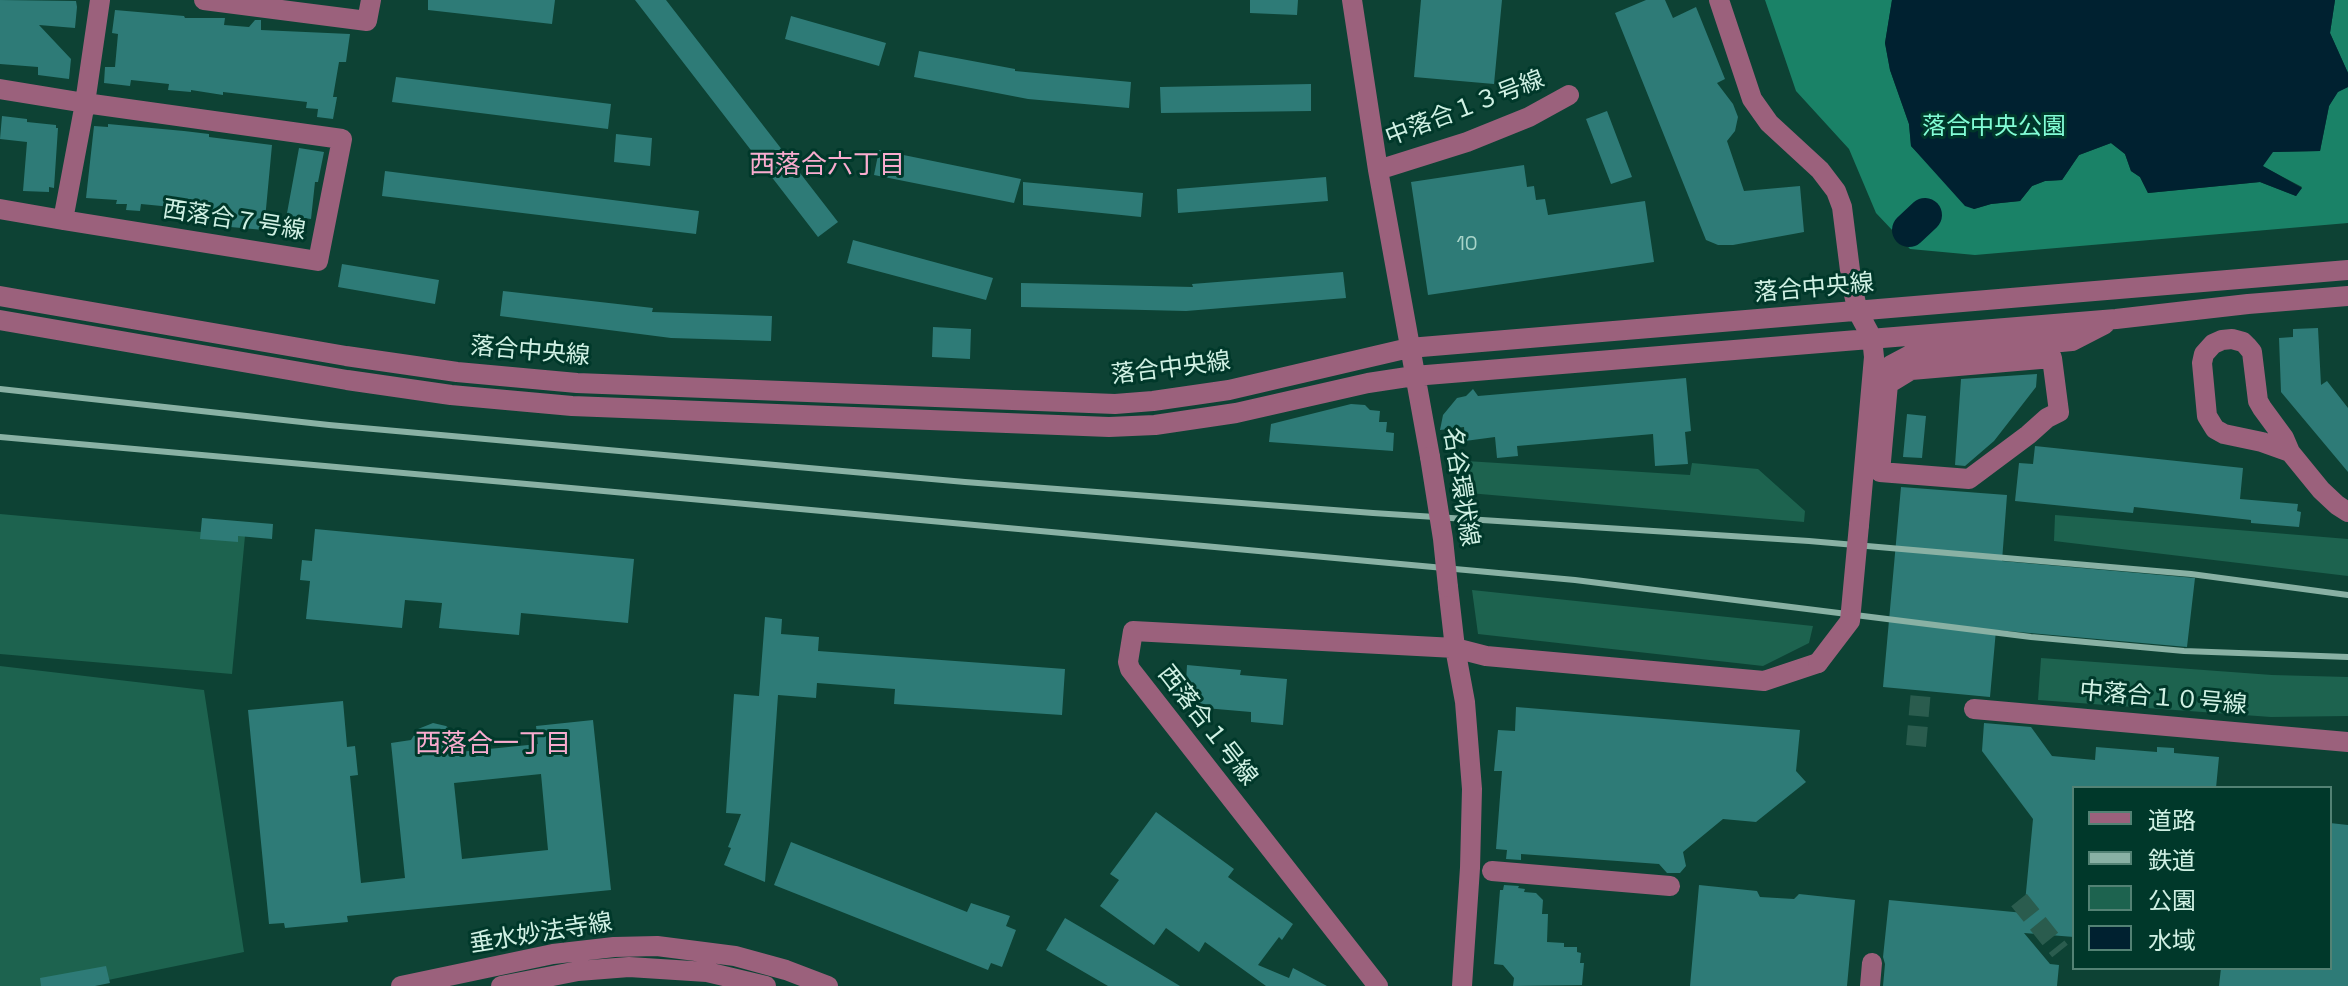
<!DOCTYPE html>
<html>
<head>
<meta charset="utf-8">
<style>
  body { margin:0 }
  #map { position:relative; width:2348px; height:986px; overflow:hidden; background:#0d4234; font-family:"Space Grotesk","Noto Sans JP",sans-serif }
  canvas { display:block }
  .legend { position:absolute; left:2072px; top:786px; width:260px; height:184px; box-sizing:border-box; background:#00382a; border:2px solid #538274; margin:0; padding:10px 14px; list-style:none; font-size:24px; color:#d0f1e4 }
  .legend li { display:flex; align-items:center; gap:16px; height:40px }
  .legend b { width:40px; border:2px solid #538274 }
</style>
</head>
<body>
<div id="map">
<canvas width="2348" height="986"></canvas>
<ul class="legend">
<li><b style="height:10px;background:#9b617c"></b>道路</li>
<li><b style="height:10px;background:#89b1a4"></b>鉄道</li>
<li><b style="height:22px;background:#1d634f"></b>公園</li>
<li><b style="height:22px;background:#002130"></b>水域</li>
</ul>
</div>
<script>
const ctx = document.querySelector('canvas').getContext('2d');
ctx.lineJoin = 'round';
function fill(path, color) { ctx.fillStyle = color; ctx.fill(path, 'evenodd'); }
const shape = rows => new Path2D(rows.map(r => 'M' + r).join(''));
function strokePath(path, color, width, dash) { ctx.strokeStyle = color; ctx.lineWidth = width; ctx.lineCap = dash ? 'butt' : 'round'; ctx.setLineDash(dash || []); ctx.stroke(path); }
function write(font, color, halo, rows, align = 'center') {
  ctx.font = font + ' "Space Grotesk","Noto Sans JP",sans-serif'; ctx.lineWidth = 6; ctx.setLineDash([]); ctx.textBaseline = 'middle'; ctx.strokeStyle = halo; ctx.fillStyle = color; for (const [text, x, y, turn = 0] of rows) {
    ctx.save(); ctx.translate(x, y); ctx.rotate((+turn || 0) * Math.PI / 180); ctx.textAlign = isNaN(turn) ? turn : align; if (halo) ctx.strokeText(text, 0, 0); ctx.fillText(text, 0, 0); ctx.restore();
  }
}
const green = shape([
  [1450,460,1690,475,1692,463,1758,469,1805,511,1804,522,1457,492],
  [0,514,245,536,232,674,0,654],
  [2055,515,2348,539,2348,576,2054,541],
  [1472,590,1813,626,1809,643,1763,666,1478,634],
  [2041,658,2272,675,2348,677,2348,716,2271,717,2038,700],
  [0,666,204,690,244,952,79,986,0,986]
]);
const forest = shape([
  [1765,0,1892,0,1885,43,1890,70,1909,124,1911,146,1974,209,1991,204,2020,201,2032,186,2045,181,2062,180,2079,155,2111,143,2125,154,2131,171,2140,177,2148,193,2260,182,2296,196,2302,187,2262,166,2272,152,2320,151,2329,106,2337,92,2348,87,2348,223,1975,255,1910,249,1876,213,1849,149,1796,91],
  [2335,0,2348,0,2348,73,2330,33]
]);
const water = shape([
  [1892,0,2335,0,2330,33,2348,73,2348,87,2338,92,2329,106,2320,151,2273,152,2263,166,2302,188,2296,196,2260,182,2148,193,2140,177,2131,171,2125,154,2111,143,2079,155,2062,180,2045,181,2032,186,2020,201,1991,204,1974,209,1965,206,1911,146,1909,124,1890,70,1885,43]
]);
const river = shape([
  [1909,230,1925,215]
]);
const building = shape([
  [0,0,76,1,77,7,75,28,39,25,71,59,69,79,38,75,38,67,0,64],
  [428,0,555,0,552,24,428,10],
  [635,0,666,0,838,222,818,237],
  [1250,0,1298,0,1297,15,1250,13],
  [1421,0,1502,0,1494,84,1414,77],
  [1646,0,1665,0,1673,18,1696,7,1725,79,1717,83,1733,104,1738,117,1735,131,1727,141,1744,191,1800,186,1804,232,1733,245,1718,245,1706,240,1615,13],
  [115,10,184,16,185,18,225,18,224,25,249,27,255,20,261,20,261,30,350,34,346,62,339,62,333,97,337,97,333,119,317,117,318,109,306,108,307,102,223,92,223,95,191,90,191,92,168,90,169,84,131,80,130,86,104,83,105,67,115,67,118,34,112,33],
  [791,16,886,43,879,66,785,39],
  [919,51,1015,69,1015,71,1131,82,1129,108,1028,99,914,77],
  [396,77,611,104,608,129,392,102],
  [1311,84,1311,111,1161,113,1160,87],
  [1607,111,1632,177,1611,184,1586,119],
  [2,116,27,119,27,122,56,125,56,128,58,128,54,188,49,187,49,192,23,191,27,142,0,139],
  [108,124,184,131,209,134,209,137,272,145,264,230,219,226,219,219,210,218,211,208,190,213,181,213,182,208,141,204,140,211,126,210,127,204,116,204,117,200,86,198,94,126,108,127],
  [616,134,652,138,650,166,614,162],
  [299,148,324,152,318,182,315,182,311,219,304,218,303,226,285,224],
  [879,150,1021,179,1014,203,874,175],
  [1524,165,1527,187,1534,186,1536,200,1545,199,1548,215,1645,201,1654,262,1428,295,1411,182],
  [385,171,699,211,696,234,382,196],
  [1326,177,1328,201,1178,213,1177,189],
  [1023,182,1143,193,1141,217,1023,205],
  [853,240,993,278,986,300,847,263],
  [342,264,439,280,435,304,338,287],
  [1343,272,1346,298,1186,311,1021,307,1021,283,1193,287,1192,284],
  [503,291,653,308,652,312,772,316,771,341,671,338,500,316],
  [933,327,971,329,970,359,932,357],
  [2318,328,2321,385,2327,381,2348,408,2348,472,2281,392,2279,338,2293,337,2293,329],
  [2037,374,2036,387,1994,441,1965,466,1955,465,1961,379],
  [1686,378,1691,431,1685,432,1688,464,1655,466,1653,434,1517,446,1518,456,1497,458,1495,437,1465,441,1464,427,1440,430,1443,415,1457,398,1466,396,1473,389,1478,396],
  [1351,404,1365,405,1370,410,1380,411,1379,422,1387,422,1386,432,1394,433,1393,451,1269,442,1271,424],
  [1907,414,1926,416,1922,458,1903,457],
  [2035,446,2243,468,2240,499,2298,504,2297,511,2301,512,2299,527,2251,523,2251,520,2134,507,2133,513,2015,501,2019,463,2033,464],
  [1901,487,2007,495,2002,561,2195,578,2187,647,1996,630,1990,697,1883,687],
  [202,518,273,524,272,539,238,536,238,542,200,539],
  [315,529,634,559,628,623,521,613,519,635,439,628,442,603,405,600,402,628,306,619,310,581,300,580,302,560,312,561],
  [765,617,782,619,781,634,819,637,818,651,1065,669,1062,715,894,704,895,689,817,683,816,698,778,695,765,882,724,865,731,848,728,847,741,814,726,813,734,694,759,696],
  [1187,665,1241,670,1240,675,1287,679,1283,725,1251,722,1251,712,1193,707,1194,701,1175,700,1176,682,1186,682],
  [343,701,347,747,355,746,358,775,350,776,361,883,405,878,391,743,411,740,418,729,433,723,446,726,457,734,459,752,538,744,536,726,593,720,611,890,347,916,348,922,285,928,284,923,269,924,248,710],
  [541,774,548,850,462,859,454,783],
  [1516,707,1800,730,1796,771,1806,782,1756,822,1723,819,1683,852,1686,866,1680,873,1667,873,1659,864,1521,854,1521,860,1506,859,1507,850,1496,849,1502,771,1494,771,1498,730,1515,731],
  [1984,723,2031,727,2052,756,2095,760,2096,747,2157,752,2157,747,2174,748,2174,753,2219,757,2216,788,2074,788,2074,937,2024,933,2050,964,2059,965,2057,986,1883,986,1885,964,1883,957,1889,900,2024,913,2033,819,1982,751],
  [1156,812,1234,869,1228,877,1293,924,1282,940,1279,937,1258,965,1289,978,1293,968,1327,986,1266,986,1205,942,1199,952,1166,928,1154,945,1100,906,1119,880,1110,874],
  [2330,823,2348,825,2348,986,2219,986,2221,968,2330,968],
  [791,842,967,912,971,903,1010,916,1006,926,1016,930,1002,967,991,963,988,970,774,885],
  [1504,885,1519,886,1518,888,1525,889,1524,892,1536,893,1543,900,1542,914,1548,914,1547,942,1564,943,1564,947,1577,947,1577,952,1581,953,1580,963,1584,963,1582,985,1513,986,1514,978,1503,965,1494,964,1500,890,1503,890],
  [1699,885,1757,891,1760,897,1794,899,1799,894,1855,900,1847,986,1690,986],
  [1065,918,1135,959,1180,986,1108,986,1046,950],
  [106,966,110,983,95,986,41,986,40,978]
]);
const minorTunnel = shape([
  [1916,746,1921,690],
  [2019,900,2060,951]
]);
const minor = shape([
  [204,0,367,21,371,0],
  [1352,0,1378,170,1430,457],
  [1719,0,1752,99,1769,123,1820,170,1836,191,1842,207,1852,286,1858,312,1872,338,1874,357,1859,525],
  [0,89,85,103,100,0],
  [1378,170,1467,142,1529,117,1569,95],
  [0,209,63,220,318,261,342,139,85,103,63,220],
  [0,296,346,356,457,372,577,383,1115,404,1153,401,1229,390,1409,348,2348,270],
  [0,320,347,380,451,395,572,406,1109,427,1155,425,1236,413,1368,383,1414,376,2116,319,2248,304,2348,296],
  [2052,358,2059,412,2047,418,2028,435,1969,479,1880,472,1888,384,1911,370,2052,358],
  [1873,382,1891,365,1908,356,2072,341,2105,324],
  [2290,452,2262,442,2224,434,2215,429,2207,416,2202,363,2204,354,2213,344,2222,340,2232,339,2243,342,2247,346,2252,352,2258,401,2262,408,2284,438,2290,452,2321,490,2337,505,2348,512],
  [1448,587,1455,648,1465,702,1472,789,1470,868,1462,986],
  [1974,709,2348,742],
  [1492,871,1670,886],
  [401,986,553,954,614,947,657,946,735,956,786,970,828,986],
  [501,986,578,971,629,967,707,972,766,986],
  [1378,986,1130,669,1128,662,1133,631,1455,648,1486,656,1764,681,1818,663],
  [1870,986,1872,963]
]);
const rail = shape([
  [0,389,329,425,965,482,1373,513,1809,541,2191,574,2348,595],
  [0,437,549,486,1575,580,2031,637,2184,651,2348,657]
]);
const minorBridge = shape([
  [1430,457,1443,539,1448,587],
  [1818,663,1850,621,1859,525]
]);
const numberNames = [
  ["10",1467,245]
];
const streetNames = [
  ["中落合１３号線",1465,109,-21],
  ["西落合７号線",234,221,9],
  ["落合中央線",1814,289,-5],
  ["落合中央線",530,352,5],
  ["落合中央線",1171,369,-7],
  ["名谷環状線",1460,487,81],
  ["中落合１０号線",2163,699,5],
  ["西落合１号線",1207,726,52],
  ["垂水妙法寺線",541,934,-9]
];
const parkNames = [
  ["落合中央公園",1994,127]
];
const neighbourhoodNames = [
  ["西落合六丁目",827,166],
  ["西落合一丁目",493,745]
];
fill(green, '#1d634f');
fill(forest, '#1a8267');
fill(water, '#002130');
strokePath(river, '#002130', 34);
fill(building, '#2e7b77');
strokePath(minorTunnel, '#2a5c4e', 20, [20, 10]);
strokePath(minor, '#9b617c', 20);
strokePath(rail, '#89b1a4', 6);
strokePath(minorBridge, '#9b617c', 20);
write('20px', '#a8d4c9', null, numberNames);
write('24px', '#d0f1e4', '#00382a', streetNames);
write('24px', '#82fdd6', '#00382a', parkNames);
write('26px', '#f9accf', '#00382a', neighbourhoodNames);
</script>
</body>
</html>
